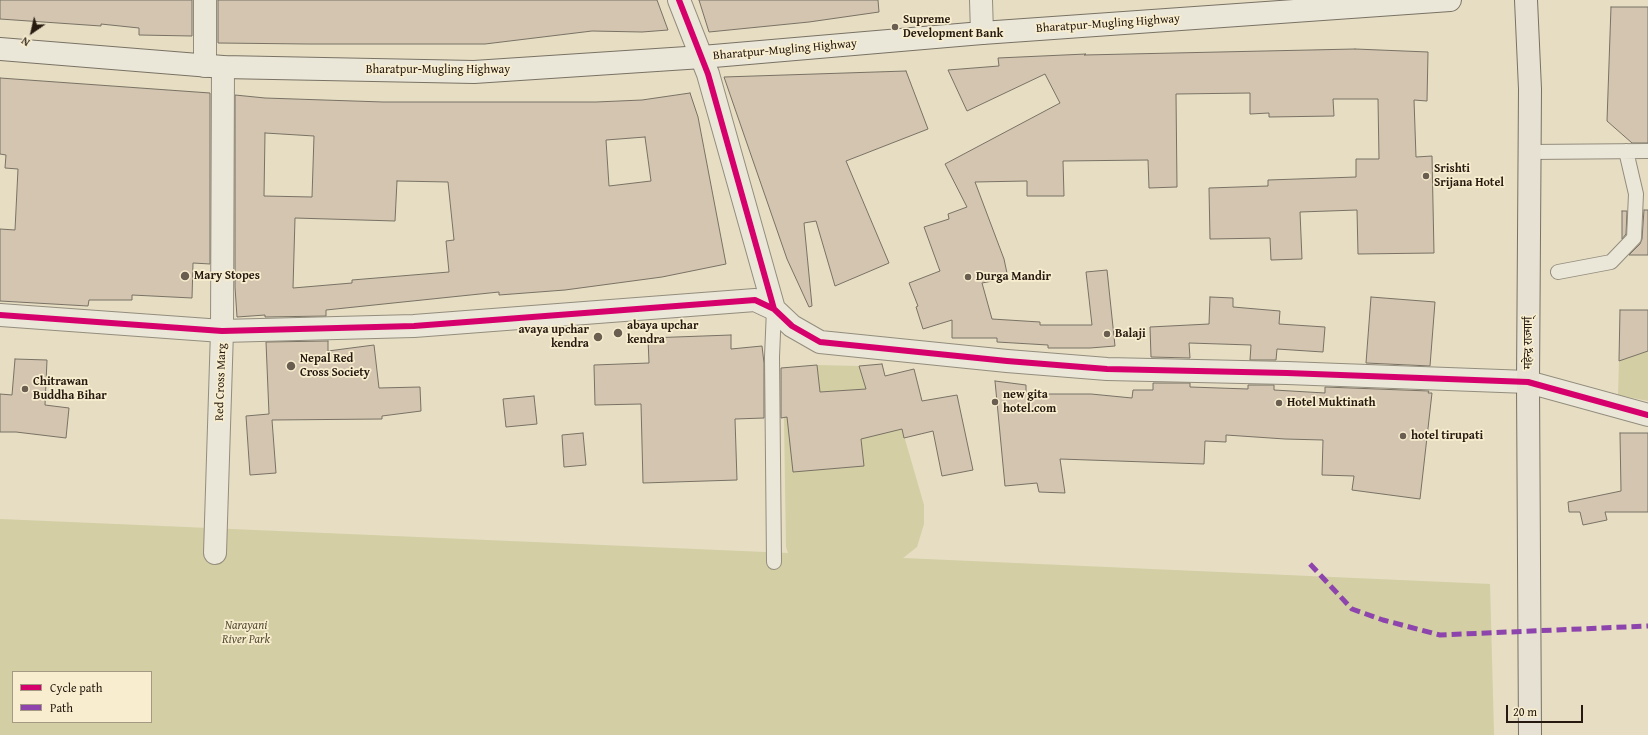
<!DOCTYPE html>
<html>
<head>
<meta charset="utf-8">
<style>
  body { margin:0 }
  #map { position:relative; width:1648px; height:735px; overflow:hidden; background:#e6ddc3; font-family:"Gentium Book Plus",serif }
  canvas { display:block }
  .legend { position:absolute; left:12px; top:671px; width:140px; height:52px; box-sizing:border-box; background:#f8eecf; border:1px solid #a49983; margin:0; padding:5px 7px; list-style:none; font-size:12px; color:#261a10 }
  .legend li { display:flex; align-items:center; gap:8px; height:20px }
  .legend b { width:20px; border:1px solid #a49983 }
  .north { position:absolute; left:12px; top:12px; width:40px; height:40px; -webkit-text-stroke:3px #f8eecf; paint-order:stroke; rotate:214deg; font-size:11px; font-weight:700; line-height:16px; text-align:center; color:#261a10 }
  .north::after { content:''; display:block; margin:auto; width:14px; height:18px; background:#261a10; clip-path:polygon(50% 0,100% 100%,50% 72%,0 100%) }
  .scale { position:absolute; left:1506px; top:705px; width:77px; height:18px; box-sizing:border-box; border:2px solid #261a10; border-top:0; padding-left:5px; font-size:12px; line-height:14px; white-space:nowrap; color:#261a10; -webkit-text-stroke:3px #f8eecf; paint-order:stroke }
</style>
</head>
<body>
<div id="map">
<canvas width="1648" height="735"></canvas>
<ul class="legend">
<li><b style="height:5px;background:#d6006c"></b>Cycle path</li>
<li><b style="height:5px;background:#8e44ad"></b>Path</li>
</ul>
<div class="north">N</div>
<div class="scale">20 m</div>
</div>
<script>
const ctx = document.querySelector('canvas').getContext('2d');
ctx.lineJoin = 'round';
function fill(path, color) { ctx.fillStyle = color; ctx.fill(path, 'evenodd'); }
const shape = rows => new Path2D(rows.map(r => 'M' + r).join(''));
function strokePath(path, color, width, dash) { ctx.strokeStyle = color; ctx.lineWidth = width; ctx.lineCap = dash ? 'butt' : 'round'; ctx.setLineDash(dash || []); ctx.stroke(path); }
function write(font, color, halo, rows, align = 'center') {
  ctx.font = font + ' "Gentium Book Plus","Noto Serif Devanagari",serif'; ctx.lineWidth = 3.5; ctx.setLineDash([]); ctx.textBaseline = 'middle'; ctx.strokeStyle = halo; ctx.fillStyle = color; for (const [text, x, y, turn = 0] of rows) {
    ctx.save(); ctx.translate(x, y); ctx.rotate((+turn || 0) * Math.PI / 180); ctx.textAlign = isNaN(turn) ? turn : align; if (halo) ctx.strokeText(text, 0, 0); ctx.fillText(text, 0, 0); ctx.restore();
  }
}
const green = shape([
  [1648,351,1648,401,1618,395,1619,361],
  [817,365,859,366,902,429,924,505,924,524,917,547,903,558,1490,584,1494,735,0,735,0,519,788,553,786,547,784,417,851,411,849,390,820,392],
  [13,672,151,672,151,722,13,722]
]);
const building = shape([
  [0,0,192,0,192,36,139,35,139,28,101,24,101,26,0,19,0,0],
  [218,0,657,0,668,30,642,32,592,31,485,44,308,44,218,43,218,0],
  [699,0,878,0,879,12,809,22,709,32,699,0],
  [1611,7,1648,7,1648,143,1632,143,1607,121,1611,7],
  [1355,49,1428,52,1427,101,1414,100,1416,157,1432,156,1434,253,1358,254,1357,210,1300,212,1302,259,1271,260,1270,238,1210,239,1209,188,1268,186,1268,180,1356,177,1356,159,1379,159,1378,99,1333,99,1334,116,1269,117,1269,113,1250,114,1250,93,1176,94,1177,187,1149,188,1148,160,1063,161,1064,196,1027,196,1027,181,975,182,1004,259,1008,278,982,283,992,319,1040,322,1040,325,1092,325,1086,272,1107,270,1115,346,1090,348,1048,348,1048,345,997,342,997,338,952,338,952,320,923,329,916,307,918,306,909,283,940,271,924,227,949,219,948,214,967,207,945,164,1060,103,1045,74,967,111,948,70,999,66,998,58,1086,54,1084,55,1355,49],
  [906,71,928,129,846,161,889,263,835,286,816,221,804,223,812,306,809,307,787,259,724,77,906,71],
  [0,78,210,93,210,264,193,263,192,298,132,295,132,300,89,300,88,306,0,301,0,229,15,230,18,169,5,168,6,155,0,154,0,78],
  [690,93,698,117,726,264,662,277,565,290,499,295,499,292,326,310,326,316,265,317,265,315,237,317,235,287,235,95,265,98,383,102,596,102,642,100,690,93],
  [265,133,314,136,312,197,264,196,265,133],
  [645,137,651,181,609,186,606,140,645,137],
  [397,181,448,182,454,240,446,241,449,272,352,280,352,283,293,288,295,218,395,221,397,181],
  [1644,210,1648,210,1648,255,1629,255,1640,244,1642,239,1644,210],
  [1622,211,1627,211,1626,234,1622,239,1622,211],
  [1210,297,1233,298,1233,307,1280,311,1279,324,1325,327,1323,352,1277,349,1276,360,1250,360,1251,345,1189,343,1190,358,1151,357,1150,327,1209,324,1210,297],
  [1371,297,1435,302,1430,366,1366,363,1371,297],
  [1620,310,1648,310,1648,351,1619,361,1620,310],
  [731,335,731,349,762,346,764,363,764,418,735,419,737,480,643,483,641,404,595,405,594,365,649,363,648,338,731,335],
  [328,341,328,351,374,345,379,388,420,387,421,411,382,416,382,419,272,420,276,473,250,475,246,416,269,414,266,342,328,341],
  [15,359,47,360,45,405,69,408,66,438,16,432,0,432,0,394,12,395,15,359],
  [882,364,885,376,914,369,922,401,957,395,973,470,942,476,933,431,904,438,902,429,861,439,864,466,793,472,787,417,781,418,781,368,817,365,820,392,866,389,859,366,882,364],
  [995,381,1026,385,1026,394,1091,394,1132,398,1133,390,1153,390,1153,383,1190,383,1190,387,1248,389,1248,385,1274,385,1274,390,1325,393,1325,387,1429,391,1428,393,1432,393,1420,499,1352,490,1354,476,1322,475,1323,440,1285,439,1226,435,1226,442,1205,441,1204,464,1060,459,1065,493,1039,492,1037,483,1005,486,995,381],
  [534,396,537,424,506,427,503,399,534,396],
  [583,433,586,465,564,467,562,435,583,433],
  [1620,433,1648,433,1648,512,1605,512,1607,520,1583,525,1580,512,1569,512,1568,502,1621,491,1620,433]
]);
const service = shape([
  [1530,152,1648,151],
  [1558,272,1611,262,1634,238,1636,194,1626,151],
  [774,562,772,357,774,309]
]);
const minor = shape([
  [679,0,708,74,774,309],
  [981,0,982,33],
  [205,66,205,0],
  [0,315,222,331,414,326,755,300,774,309,792,326,820,342,1007,361,1107,369,1287,373,1528,382,1648,415],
  [215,553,222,331,223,67]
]);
const secondary = shape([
  [0,49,223,67,474,72,702,57,982,33,1450,0]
]);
const trunk = shape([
  [1526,0,1530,89,1528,382,1530,735]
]);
const quiet = shape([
  [1310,564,1352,609,1383,620,1440,635,1648,626]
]);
const cycleway = shape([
  [679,0,708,74,774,309],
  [0,315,222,331,414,326,755,300,774,309,792,326,820,342,1007,361,1107,369,1287,373,1528,382,1648,415]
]);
const markers = [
  [895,27,4,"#695e4f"],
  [1426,176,4,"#695e4f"],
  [185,276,5,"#695e4f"],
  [968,277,4,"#695e4f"],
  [618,333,5,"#695e4f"],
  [1107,334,4,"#695e4f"],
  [598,337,5,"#695e4f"],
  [291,366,5,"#695e4f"],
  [25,389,4,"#695e4f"],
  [995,402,4,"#695e4f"],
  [1279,403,4,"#695e4f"],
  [1403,436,4,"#695e4f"]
];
const poiNames = [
  ["Supreme",903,20],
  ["Development Bank",903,34],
  ["Srishti",1434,169],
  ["Srijana Hotel",1434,183],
  ["Mary Stopes",194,276],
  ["Durga Mandir",976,277],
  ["abaya upchar",627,326],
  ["kendra",627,340],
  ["avaya upchar",589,330,"right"],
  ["kendra",589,344,"right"],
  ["Balaji",1115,334],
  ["Nepal Red",300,359],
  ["Cross Society",300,373],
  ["Chitrawan",33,382],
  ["Buddha Bihar",33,396],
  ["new gita",1003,395],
  ["hotel.com",1003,409],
  ["Hotel Muktinath",1287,403],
  ["hotel tirupati",1411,436]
];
const streetNames = [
  ["Bharatpur-Mugling Highway",1108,24,-4],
  ["Bharatpur-Mugling Highway",785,50,-5],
  ["Bharatpur-Mugling Highway",438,70],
  ["महेन्द्र राज्मार्ग्",1529,343,-90],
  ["Red Cross Marg",221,382,-88]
];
const parkNames = [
  ["Narayani",246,626],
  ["River Park",246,640]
];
fill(green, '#d3cea3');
fill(building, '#d3c5b0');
strokePath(building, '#797264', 1);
strokePath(service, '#938d7d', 16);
strokePath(minor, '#938d7d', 24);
strokePath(secondary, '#797264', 24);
strokePath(trunk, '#797264', 24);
strokePath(service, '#eae6d8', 14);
strokePath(minor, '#eae6d8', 22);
strokePath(secondary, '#eae6d8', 22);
strokePath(trunk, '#e6e1d2', 22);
strokePath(quiet, '#8e44ad', 5, [10, 5]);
strokePath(cycleway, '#d6006c', 6);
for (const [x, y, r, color] of markers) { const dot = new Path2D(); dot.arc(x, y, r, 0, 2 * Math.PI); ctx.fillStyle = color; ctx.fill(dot); strokePath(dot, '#f8eecf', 1.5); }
write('bold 12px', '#261a10', '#f8eecf', poiNames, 'left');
write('12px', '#261a10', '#f8eecf', streetNames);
write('italic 12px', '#554c34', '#f8eecf', parkNames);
</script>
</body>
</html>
